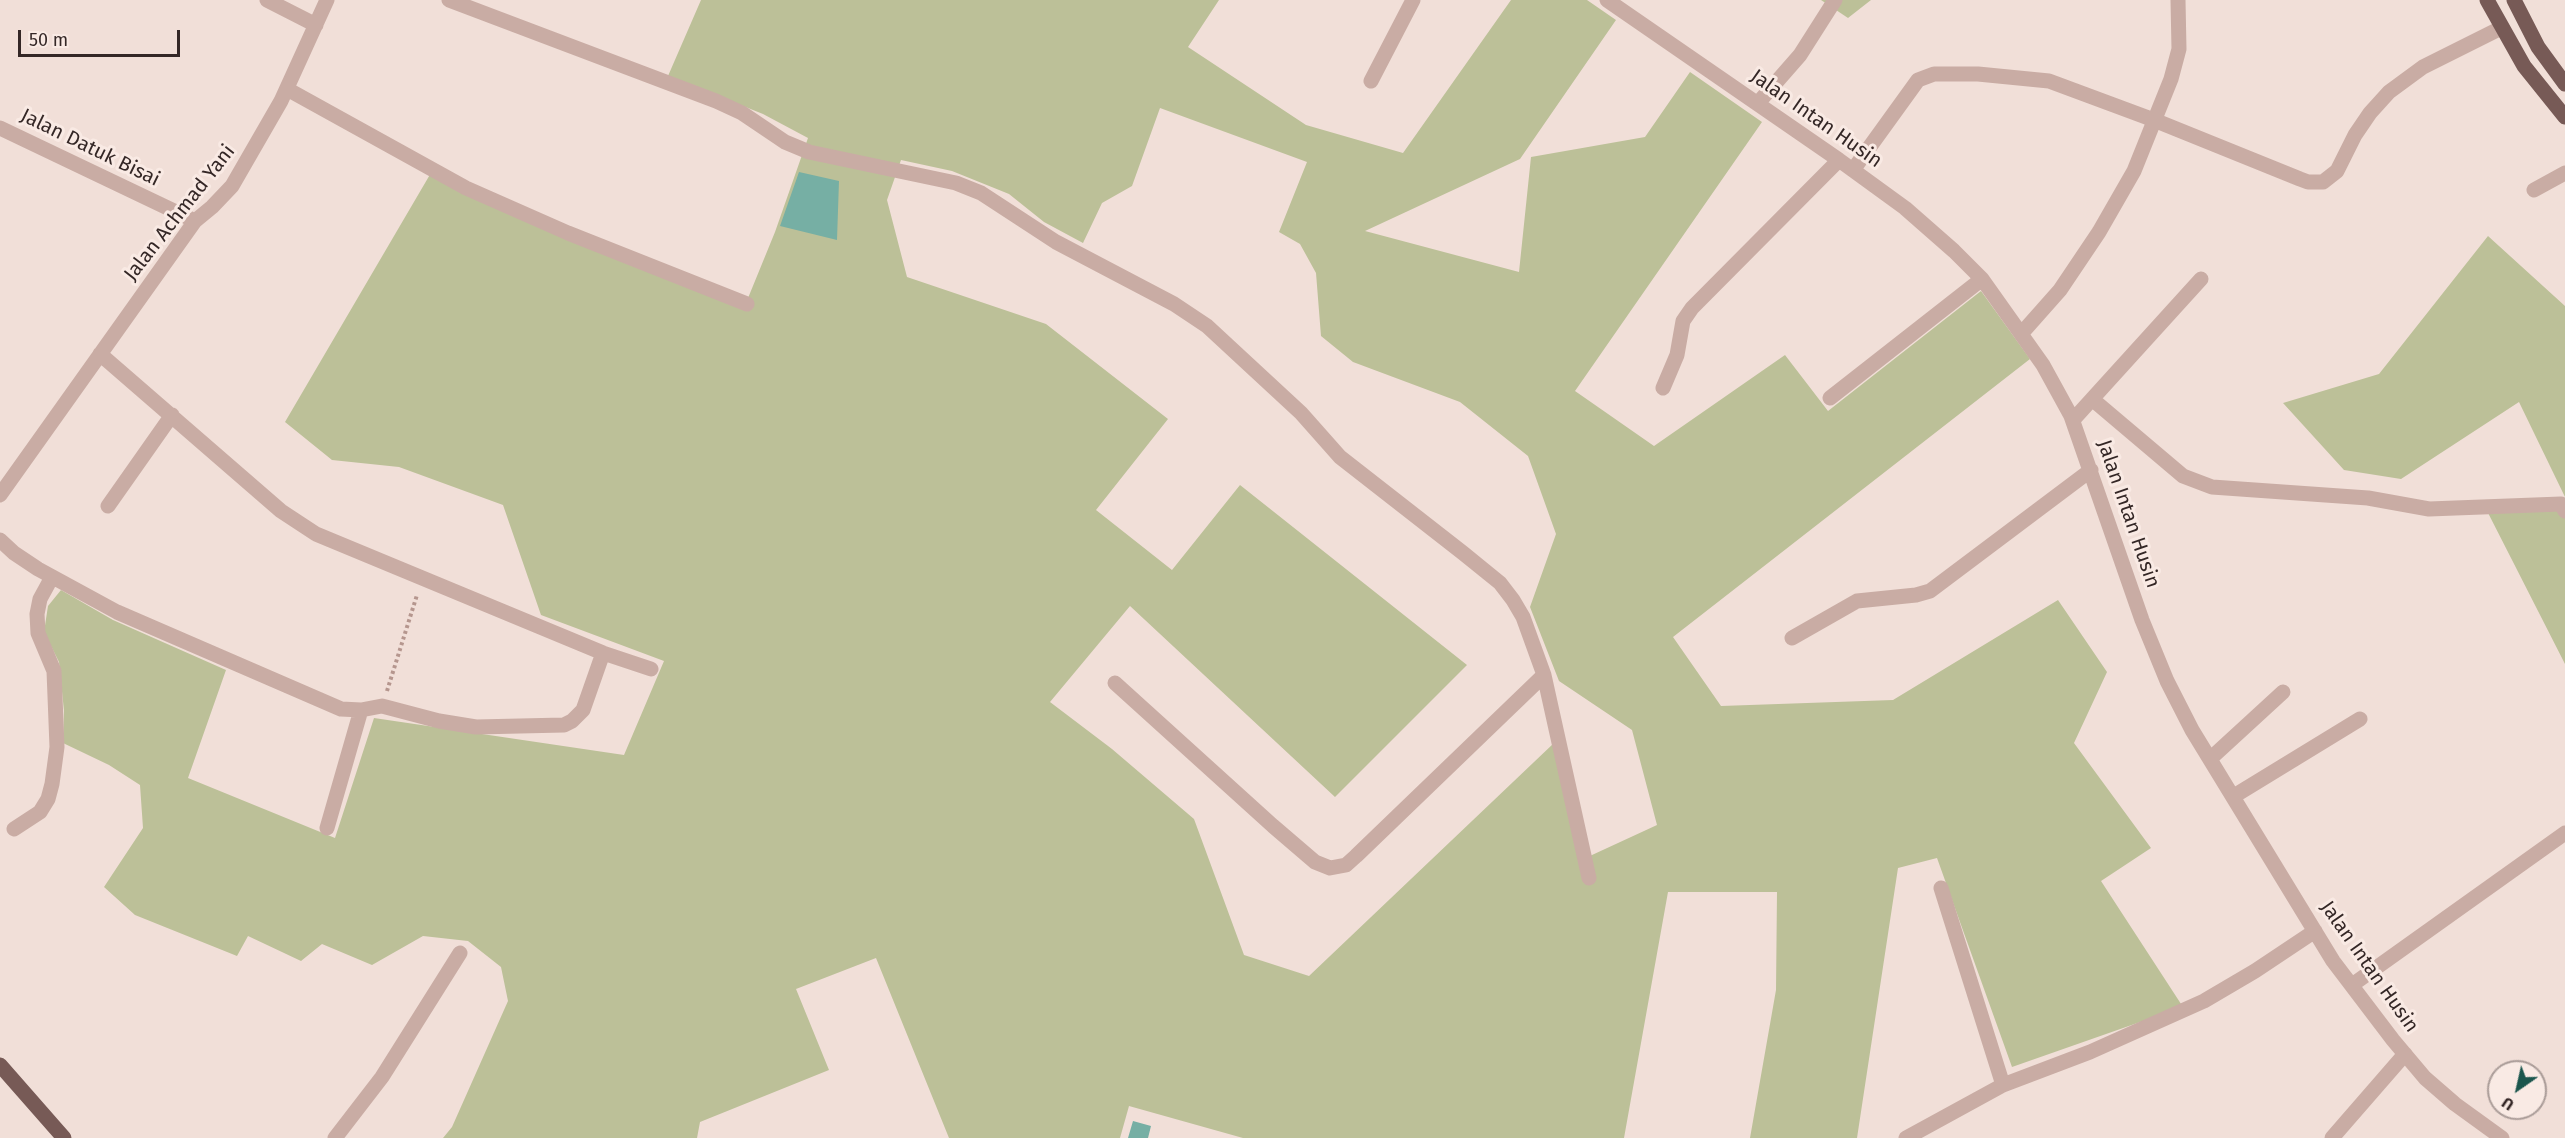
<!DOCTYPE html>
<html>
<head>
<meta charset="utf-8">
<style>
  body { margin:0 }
  #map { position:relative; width:2565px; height:1138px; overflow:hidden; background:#f1dfd8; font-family:"Fira Sans",sans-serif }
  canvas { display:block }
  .north { position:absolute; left:2487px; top:1060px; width:60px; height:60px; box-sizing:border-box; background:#f9eae4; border:2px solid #aa9c98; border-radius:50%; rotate:214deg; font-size:16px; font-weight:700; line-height:24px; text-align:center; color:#342726 }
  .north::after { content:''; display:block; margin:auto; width:21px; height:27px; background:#1b564d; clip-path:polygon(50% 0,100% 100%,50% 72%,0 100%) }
  .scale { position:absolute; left:18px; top:30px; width:162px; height:27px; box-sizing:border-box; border:3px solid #342726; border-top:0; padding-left:8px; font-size:18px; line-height:21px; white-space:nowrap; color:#342726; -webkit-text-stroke:4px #f9eae4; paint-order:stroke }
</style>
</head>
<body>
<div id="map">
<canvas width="2565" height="1138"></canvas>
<div class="north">U</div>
<div class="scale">50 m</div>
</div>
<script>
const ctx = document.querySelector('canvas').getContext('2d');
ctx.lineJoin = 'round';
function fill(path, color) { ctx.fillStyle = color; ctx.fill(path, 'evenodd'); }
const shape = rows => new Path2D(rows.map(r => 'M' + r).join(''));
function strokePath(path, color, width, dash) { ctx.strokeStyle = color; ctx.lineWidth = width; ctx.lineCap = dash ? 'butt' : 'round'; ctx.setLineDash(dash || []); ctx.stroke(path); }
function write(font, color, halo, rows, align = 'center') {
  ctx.font = font + ' "Fira Sans",sans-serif'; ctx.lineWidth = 6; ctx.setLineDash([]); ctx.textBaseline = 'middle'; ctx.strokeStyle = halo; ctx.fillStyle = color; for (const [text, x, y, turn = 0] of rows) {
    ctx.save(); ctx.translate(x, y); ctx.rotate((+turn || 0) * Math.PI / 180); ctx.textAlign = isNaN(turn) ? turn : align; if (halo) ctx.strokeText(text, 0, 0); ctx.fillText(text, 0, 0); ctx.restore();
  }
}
const green = shape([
  [701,0,1219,0,1188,47,1306,125,1403,153,1511,0,1587,0,1616,20,1520,159,1365,231,1519,272,1531,157,1645,137,1690,72,1762,122,1575,391,1654,446,1785,355,1828,411,1981,291,2030,359,1673,637,1721,706,1893,700,2058,600,2107,672,2074,743,2151,848,2101,881,2183,1007,2012,1067,1937,858,1898,868,1857,1138,1750,1138,1776,990,1777,892,1668,892,1624,1138,1243,1138,1129,1106,1120,1138,949,1138,876,958,796,989,829,1070,700,1122,697,1138,443,1138,452,1127,508,1001,501,967,468,941,423,936,372,965,322,944,301,961,248,936,237,956,135,915,104,887,143,828,140,785,109,765,63,743,64,711,59,662,44,632,48,606,61,590,113,620,226,670,188,778,335,838,374,718,624,755,664,661,541,615,503,505,399,467,332,460,285,422,435,166,564,229,746,303,775,232,808,138,763,114,668,76],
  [1160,108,1307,162,1279,232,1300,244,1316,273,1321,336,1353,362,1460,402,1528,456,1556,534,1530,607,1559,681,1632,730,1657,825,1579,861,1554,743,1309,976,1244,955,1194,819,1112,749,1050,702,1130,606,1335,797,1467,665,1240,485,1172,570,1096,510,1168,419,1046,324,907,277,887,200,901,160,952,171,1009,194,1044,222,1083,243,1102,203,1132,186],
  [1821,0,1871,0,1848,18],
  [2488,236,2565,306,2565,497,2519,402,2401,479,2344,470,2283,403,2379,374],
  [2565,500,2565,664,2484,505]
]);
const water = shape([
  [799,172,839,181,837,240,780,226],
  [1133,1121,1151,1126,1148,1138,1128,1138]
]);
const path = shape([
  [387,691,417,595]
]);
const minor = shape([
  [267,0,316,25],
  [449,0,716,101,742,113,785,142,809,152,956,183,981,193,1056,242,1174,304,1207,326,1301,413,1340,457,1463,553,1500,583,1513,600,1523,617,1544,675,1589,878],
  [1607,0,1839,160,1905,208,1954,251,1982,279,2043,365,2071,416,2142,620,2167,681,2192,730,2333,961,2393,1040,2425,1078,2455,1104,2502,1138],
  [1371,81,1413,0],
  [287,89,466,188,568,233,747,304],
  [1758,103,1800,55,1835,0],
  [0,128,195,221],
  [1853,170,1918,80,1934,74,1978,74,2049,81,2154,120,2300,179,2308,182,2323,182,2337,171,2355,135,2370,113,2389,92,2423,67,2501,28],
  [2534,190,2565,173],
  [2021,334,2060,290,2099,232,2134,171,2171,79,2179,49,2178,0],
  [100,354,281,511,316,534,603,653,651,669],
  [1663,388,1677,355,1683,321,1692,308,1839,160],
  [1830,398,1982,279],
  [2092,399,2183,476,2212,487,2368,498,2429,509,2561,504,2565,511],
  [2073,420,2201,279],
  [0,495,195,221,212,207,232,186,281,101,327,0],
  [108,506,172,415],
  [0,540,14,553,38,569,117,612,341,709,361,710,382,706,439,721,476,727,564,725,572,721,583,710,603,653],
  [1792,638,1857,601,1916,595,1930,591,2091,470],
  [1115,683,1273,826,1315,862,1330,868,1346,865,1356,856,1544,675],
  [2210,759,2283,692],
  [2234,796,2360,719],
  [327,828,361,710],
  [14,829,40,812,48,799,52,784,57,747,54,671,38,633,37,614,40,599,52,577],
  [1941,888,2003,1085],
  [2352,985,2565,833],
  [335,1138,382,1077,460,953],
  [1906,1138,2003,1085,2090,1052,2204,1001,2255,971,2315,931],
  [2332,1138,2405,1054]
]);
const major = shape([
  [2487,0,2524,66,2565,117],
  [2514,0,2538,47,2565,84],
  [0,1065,64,1138]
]);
const streetNames = [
  ["Jalan Intan Husin",1816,119,35],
  ["Jalan Datuk Bisai",90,148,26],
  ["Jalan Achmad Yani",180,213,-52],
  ["Jalan Intan Husin",2128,514,71],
  ["Jalan Intan Husin",2369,967,55]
];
fill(green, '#bcc098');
fill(water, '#76afa4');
strokePath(path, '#b5968e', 4, [3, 3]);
strokePath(minor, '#c9aca4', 15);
strokePath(major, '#775a56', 15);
write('20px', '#342726', '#f9eae4', streetNames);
</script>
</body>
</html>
